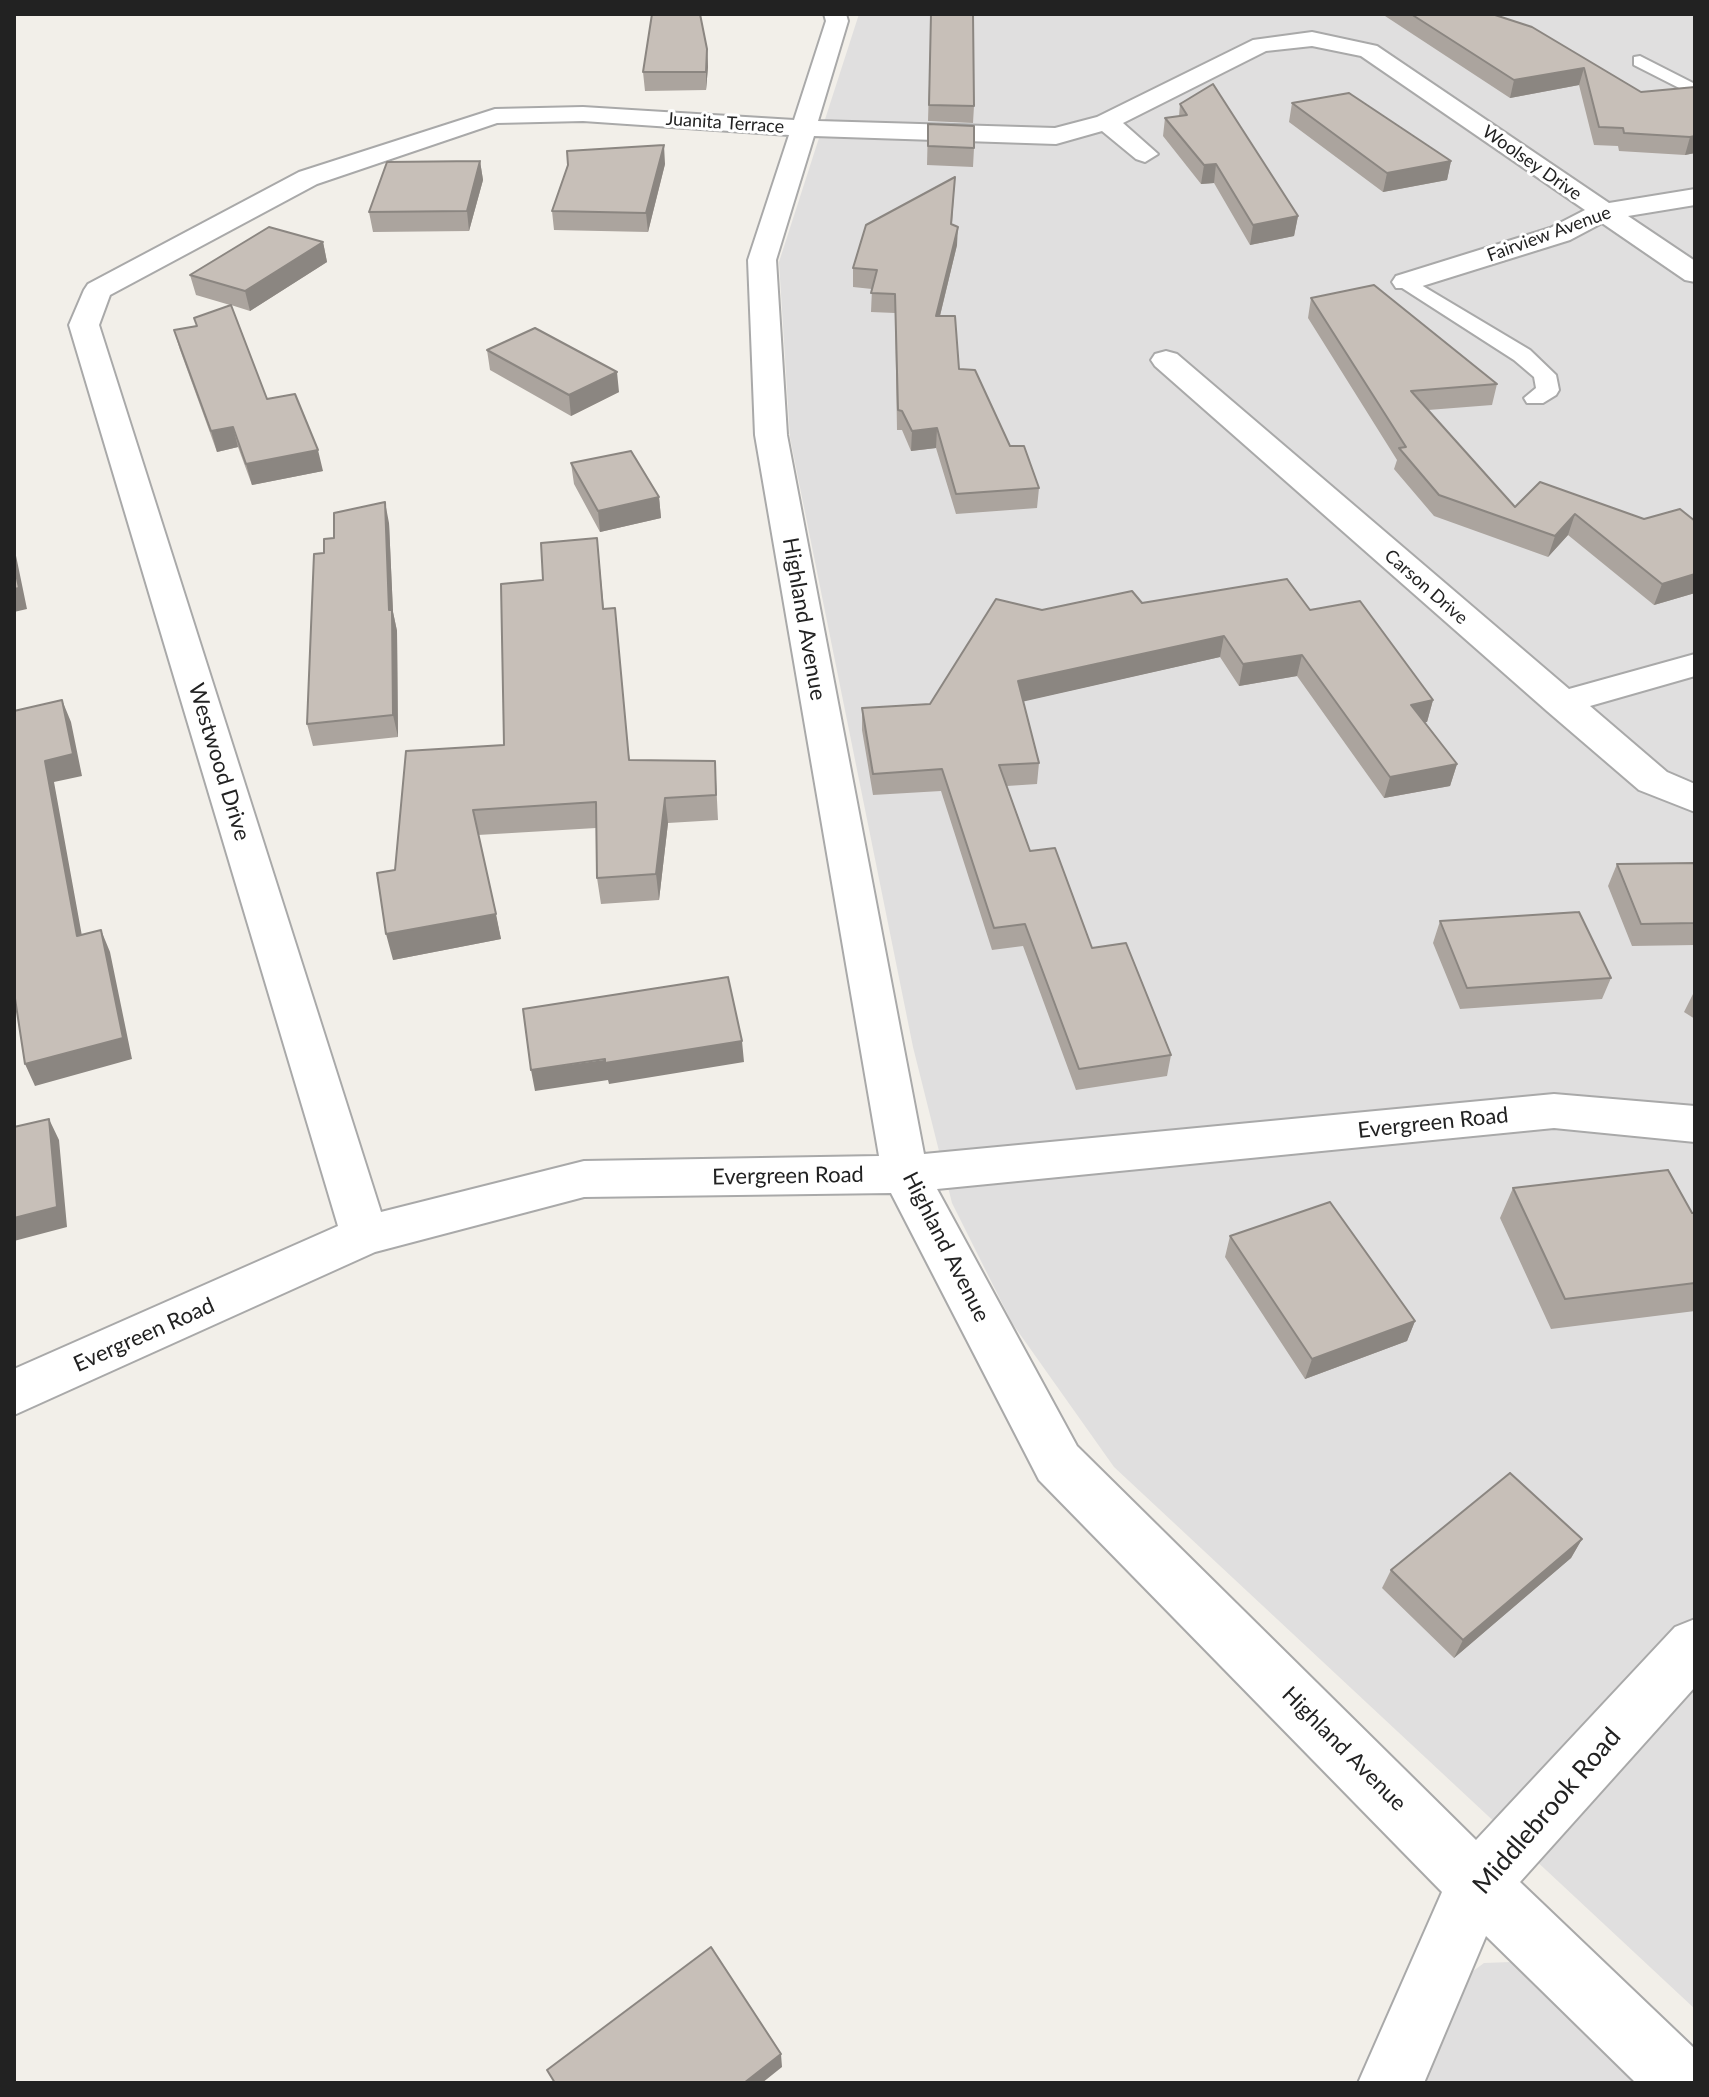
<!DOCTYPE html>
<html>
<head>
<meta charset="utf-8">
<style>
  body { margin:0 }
  #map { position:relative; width:1709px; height:2097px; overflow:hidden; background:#f2efe9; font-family:Lato,sans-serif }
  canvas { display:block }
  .frame { position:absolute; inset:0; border:16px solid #222; pointer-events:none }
</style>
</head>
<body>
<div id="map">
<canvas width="1709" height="2097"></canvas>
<div class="frame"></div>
</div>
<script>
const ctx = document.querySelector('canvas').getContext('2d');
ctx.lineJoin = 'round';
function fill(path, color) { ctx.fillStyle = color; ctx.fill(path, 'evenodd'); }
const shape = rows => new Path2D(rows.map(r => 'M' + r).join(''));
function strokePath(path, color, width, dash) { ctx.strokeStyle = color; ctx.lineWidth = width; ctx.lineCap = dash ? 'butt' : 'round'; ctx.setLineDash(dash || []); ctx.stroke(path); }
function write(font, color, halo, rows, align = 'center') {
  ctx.font = font + ' Lato,sans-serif'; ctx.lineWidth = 6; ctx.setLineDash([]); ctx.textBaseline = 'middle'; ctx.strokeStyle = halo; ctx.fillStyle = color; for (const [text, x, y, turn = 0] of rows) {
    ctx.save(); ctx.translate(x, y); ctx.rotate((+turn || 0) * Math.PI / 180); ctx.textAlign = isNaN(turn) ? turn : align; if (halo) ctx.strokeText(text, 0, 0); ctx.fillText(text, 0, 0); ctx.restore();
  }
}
const residential = shape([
  [859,14,1695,14,1695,2009,1114,1467,1012,1323,952,1203,913,1047,790,438,779,262],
  [1511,1962,1638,2083,1425,2083,1465,1977,1484,1963]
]);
const service = shape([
  [1640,56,1695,84,1695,96,1634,65,1634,57,1640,56],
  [1406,276,1530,350,1556,375,1559,390,1556,395,1543,403,1527,403,1524,398,1536,388,1534,377,1514,360,1399,286,1396,282,1399,278,1406,276]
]);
const minor = shape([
  [824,14,846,14,848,21,818,121,1055,128,1097,117,1253,40,1312,32,1377,46,1609,203,1695,189,1695,205,1628,216,1695,261,1695,282,1685,280,1602,223,1570,240,1416,288,1396,288,1392,282,1396,276,1550,228,1585,210,1361,56,1312,46,1266,51,1123,123,1158,154,1145,162,1136,159,1102,131,1056,144,814,136,776,260,787,435,924,1154,1554,1094,1695,1106,1695,1142,1554,1128,937,1189,1077,1446,1476,1840,1675,1627,1695,1619,1695,1687,1520,1882,1695,2049,1695,2083,1636,2083,1486,1936,1424,2083,1358,2083,1442,1892,1039,1480,891,1193,584,1197,375,1252,14,1415,14,1369,338,1226,69,325,84,290,88,284,299,172,495,109,583,107,794,120,826,21,824,14],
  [583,121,789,135,748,260,755,435,879,1156,584,1161,381,1212,99,325,110,295,317,184,497,123,583,121],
  [1166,351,1177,354,1569,689,1695,654,1695,676,1590,706,1667,772,1695,784,1695,812,1639,790,1547,711,1155,366,1151,360,1155,354,1166,351]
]);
const wall = shape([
  [931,14,974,106,973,123,928,121],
  [1382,14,1492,14,1641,92,1695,87,1695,153,1685,155,1619,151,1618,146,1594,145,1579,85,1510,98],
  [707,49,708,67,706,90,645,91,643,72],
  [1292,103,1451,161,1447,180,1383,192,1289,122],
  [1180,104,1298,216,1294,236,1250,245,1214,183,1201,184,1163,136,1165,118,1179,116],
  [928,124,974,148,973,167,927,165],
  [480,161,483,180,469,231,373,232,369,212],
  [665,164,648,232,554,230,552,211],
  [955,177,952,224,957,245,940,316,959,369,1039,488,1037,508,956,514,936,448,911,451,902,430,897,430,895,313,871,312,872,289,853,287,853,268],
  [323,242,327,262,250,311,231,305,267,399,323,471,252,485,238,447,217,452,180,350,174,330,197,326,194,318,230,305,196,295,190,275],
  [1311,298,1497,384,1492,405,1428,410,1515,507,1644,519,1695,521,1695,593,1654,605,1568,535,1548,557,1434,516,1394,469,1397,460,1308,318],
  [487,350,619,392,571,416,490,370],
  [571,463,659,497,661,518,600,532,574,484],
  [389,523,393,612,397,631,398,737,313,746,307,724,334,538],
  [597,538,604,609,630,760,715,761,718,820,668,823,659,900,601,904,597,878,596,828,478,835,501,939,393,960,395,870,504,745,543,580],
  [1142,603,1310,610,1433,700,1427,722,1425,722,1457,764,1450,786,1384,798,1297,676,1239,686,1220,657,1023,701,1039,763,1037,784,1007,786,1030,851,1092,948,1171,1055,1167,1076,1076,1090,1023,946,992,950,941,791,873,795,862,730,862,708,930,704,1042,610],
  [1695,863,1695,945,1632,946,1608,886,1617,864],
  [1440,921,1611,978,1602,999,1460,1009,1433,943],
  [1695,990,1695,1019,1684,1012],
  [1513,1188,1695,1213,1695,1311,1551,1329,1500,1218],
  [1230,1236,1415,1321,1407,1341,1305,1379,1225,1257],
  [1582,1539,1571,1558,1454,1658,1382,1588,1391,1570]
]);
const shadedWall = shape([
  [707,49,708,67,706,90,706,72],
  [1584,68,1579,85,1510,98,1514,80],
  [1695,136,1695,153,1685,155,1690,137],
  [664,145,665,164,648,232,646,213],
  [480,161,483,180,469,231,467,211],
  [1451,161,1447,180,1383,192,1387,173],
  [1216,164,1214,183,1201,184,1204,165],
  [1298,216,1294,236,1250,245,1253,225],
  [958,227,957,245,935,336,936,316],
  [323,242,327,262,250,311,245,291],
  [617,372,619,392,571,416,569,395],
  [233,427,238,447,217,452,211,431],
  [937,428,936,448,911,451,912,431],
  [318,450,323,471,252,485,246,464],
  [659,497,661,518,600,532,598,511],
  [385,502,389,523,393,612,397,631,398,737,393,715],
  [1575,514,1568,535,1548,557,1555,536],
  [14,546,27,609,14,612],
  [1695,574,1695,593,1654,605,1662,584],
  [1224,636,1220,657,1017,703,1018,681],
  [1302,655,1297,676,1239,686,1243,664],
  [62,700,71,722,82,776,54,782,86,958,77,936,45,761],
  [1433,700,1427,722,1405,726,1411,705],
  [1457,764,1450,786,1384,798,1390,777],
  [665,798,668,823,659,900,656,874],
  [496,914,501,939,393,960,386,934],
  [101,930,110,952,132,1059,35,1086,25,1064],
  [742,1041,744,1062,609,1084,608,1080,535,1091,531,1070],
  [49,1119,59,1140,67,1227,14,1241,14,1218],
  [1415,1321,1407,1341,1305,1379,1312,1359],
  [1582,1539,1571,1558,1454,1658,1463,1640],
  [781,2054,782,2067,762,2083,744,2083]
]);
const building = shape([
  [652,14,700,14,707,49,706,72,643,72,652,14],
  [931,14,973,14,974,106,929,105,931,14],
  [1411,14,1492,14,1532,27,1641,92,1695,87,1695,136,1690,137,1624,133,1623,128,1599,127,1584,68,1514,80,1411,14],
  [1213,84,1298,216,1253,225,1216,164,1204,165,1165,118,1187,115,1180,104,1213,84],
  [1349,93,1451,161,1387,173,1292,103,1349,93],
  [928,124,974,126,974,148,928,146,928,124],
  [664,145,646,213,552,211,568,165,567,151,664,145],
  [480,161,467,211,369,212,387,162,480,161],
  [955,177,951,224,958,227,936,316,955,316,959,369,975,370,1010,446,1024,446,1039,488,956,494,937,428,912,431,902,411,898,410,895,294,871,293,877,270,853,268,866,225,955,177],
  [269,227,323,242,245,291,190,275,269,227],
  [1374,285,1497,384,1411,391,1515,507,1540,482,1644,519,1680,509,1695,521,1695,574,1662,584,1575,514,1555,536,1439,495,1399,448,1406,447,1311,298,1374,285],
  [231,305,267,399,295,394,318,450,246,464,233,427,211,431,174,330,197,326,194,318,231,305],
  [535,328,617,372,569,395,487,350,535,328],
  [631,451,659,497,598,511,571,463,631,451],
  [385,502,389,610,392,610,393,715,307,724,314,554,324,553,324,539,334,538,334,513,385,502],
  [597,538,603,609,615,608,629,760,715,761,716,795,665,798,656,874,597,878,596,802,473,810,496,914,386,934,377,873,395,870,406,751,504,745,501,584,543,580,541,543,597,538],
  [14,564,19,588,14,589,14,564],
  [1287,579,1310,610,1360,601,1433,700,1411,705,1457,764,1390,777,1302,655,1243,664,1224,636,1018,681,1039,763,999,765,1030,851,1055,848,1092,948,1126,943,1171,1055,1079,1069,1025,924,994,928,942,769,873,774,862,708,930,704,996,599,1042,610,1132,591,1142,603,1287,579],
  [62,700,73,754,45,761,77,936,101,930,123,1038,25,1064,14,992,14,711,62,700],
  [1695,863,1695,923,1641,924,1617,864,1695,863],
  [1579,912,1611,978,1467,988,1440,921,1579,912],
  [728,977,742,1041,605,1063,605,1059,531,1070,523,1009,728,977],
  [49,1119,57,1207,14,1218,14,1127,49,1119],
  [1668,1170,1692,1213,1695,1213,1695,1283,1565,1299,1513,1188,1668,1170],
  [1330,1202,1415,1321,1312,1359,1230,1236,1330,1202],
  [1510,1473,1582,1539,1463,1640,1391,1570,1510,1473],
  [711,1947,781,2054,744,2083,555,2083,547,2070,711,1947]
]);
const farStreetnames = [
  ["Juanita Terrace",725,123,4],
  ["Woolsey Drive",1532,163,35],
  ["Fairview Avenue",1549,234,-20],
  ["Carson Drive",1426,587,41]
];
const streetNames = [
  ["Highland Avenue",804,619,80],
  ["Westwood Drive",219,762,73],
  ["Evergreen Road",1433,1123,-6],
  ["Evergreen Road",788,1176,-1],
  ["Highland Avenue",946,1247,63],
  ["Evergreen Road",144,1335,-24],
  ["Highland Avenue",1344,1749,45]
];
const nearStreetnames = [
  ["Middlebrook Road",1547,1811,-49]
];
fill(residential, '#e0dfdf');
strokePath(service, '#a9a9a9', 4);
strokePath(minor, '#a9a9a9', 4);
fill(service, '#fff');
fill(minor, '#fff');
fill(wall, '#aba49e');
fill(shadedWall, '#8b8681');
fill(building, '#c7bfb8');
strokePath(building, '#8b8681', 2);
write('18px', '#222', '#fff', farStreetnames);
write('22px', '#222', '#fff', streetNames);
write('26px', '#222', '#fff', nearStreetnames);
</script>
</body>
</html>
